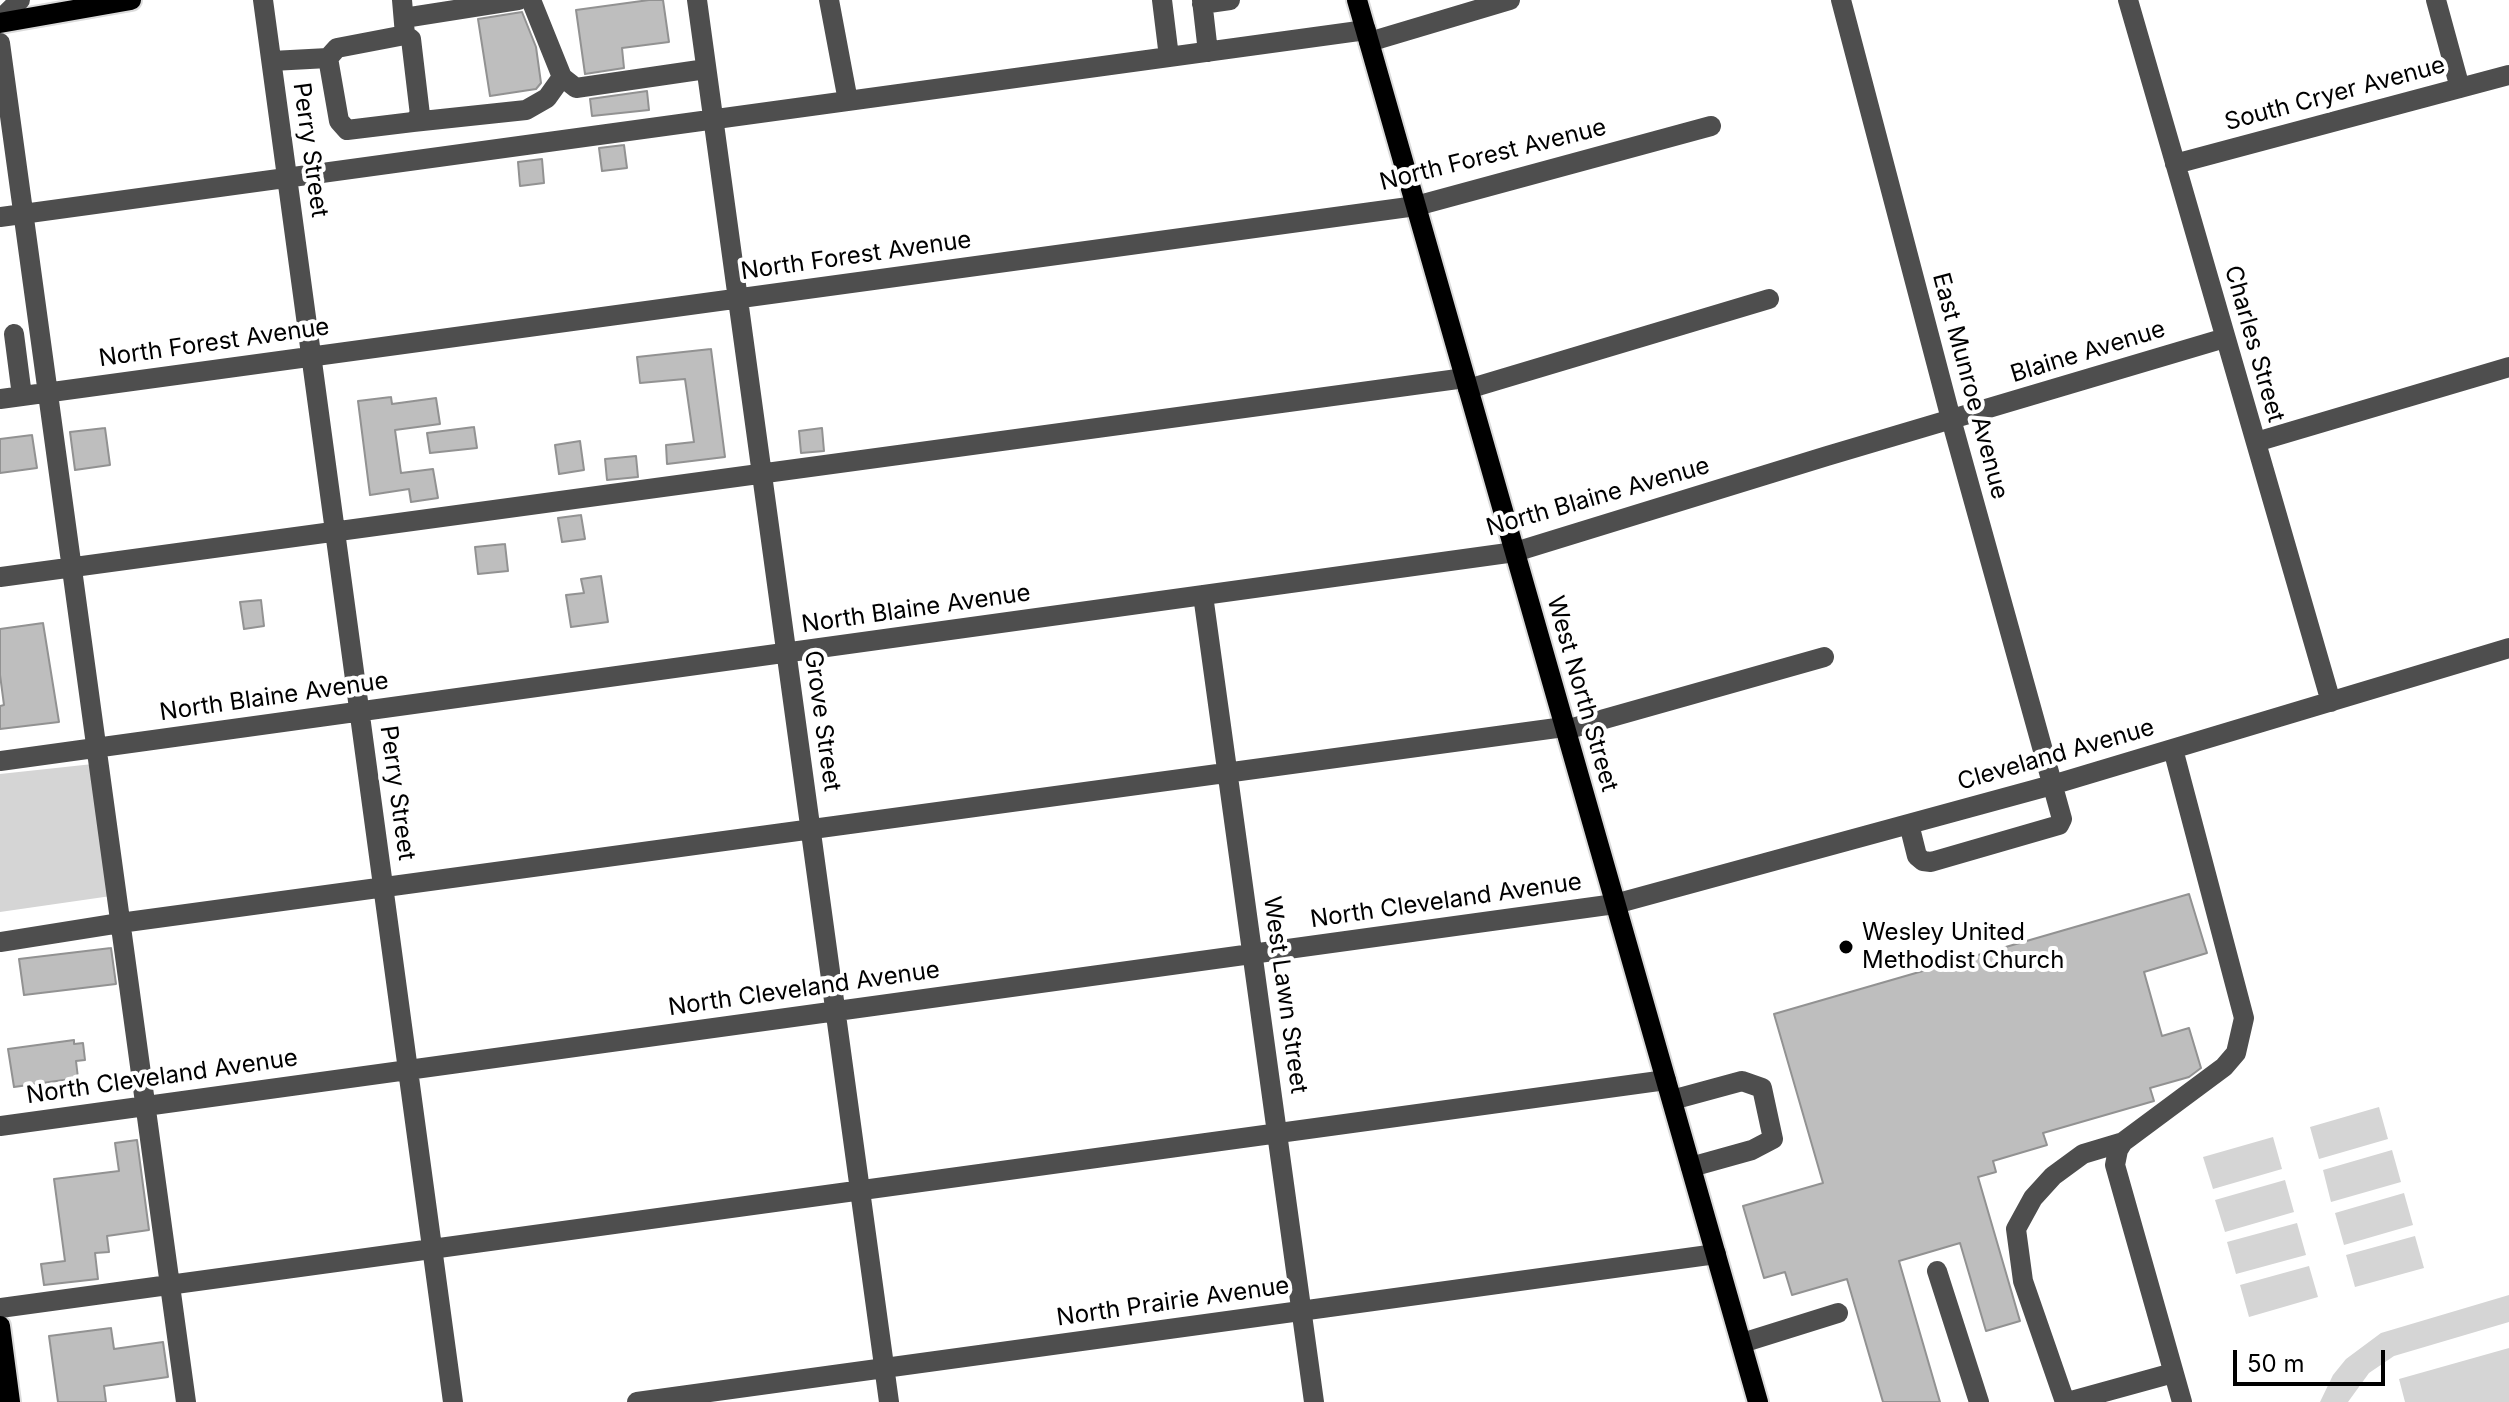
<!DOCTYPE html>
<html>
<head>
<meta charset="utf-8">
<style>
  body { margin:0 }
  #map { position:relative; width:2509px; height:1402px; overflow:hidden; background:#fff; font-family:Inter,sans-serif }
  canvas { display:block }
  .scale { position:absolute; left:2233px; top:1350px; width:152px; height:36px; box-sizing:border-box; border:4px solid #000; border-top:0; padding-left:10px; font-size:24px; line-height:28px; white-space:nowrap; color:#000; -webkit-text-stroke:6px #fff; paint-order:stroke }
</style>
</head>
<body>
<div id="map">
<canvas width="2509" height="1402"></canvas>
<div class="scale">50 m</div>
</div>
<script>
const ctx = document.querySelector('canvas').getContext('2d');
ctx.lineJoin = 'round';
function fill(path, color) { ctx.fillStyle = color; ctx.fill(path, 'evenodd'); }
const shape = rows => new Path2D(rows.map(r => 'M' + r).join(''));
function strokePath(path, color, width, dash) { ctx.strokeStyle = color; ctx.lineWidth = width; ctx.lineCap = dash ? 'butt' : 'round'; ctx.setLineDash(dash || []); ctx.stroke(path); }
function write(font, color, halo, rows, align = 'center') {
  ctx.font = font + ' Inter,sans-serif'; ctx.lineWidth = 8; ctx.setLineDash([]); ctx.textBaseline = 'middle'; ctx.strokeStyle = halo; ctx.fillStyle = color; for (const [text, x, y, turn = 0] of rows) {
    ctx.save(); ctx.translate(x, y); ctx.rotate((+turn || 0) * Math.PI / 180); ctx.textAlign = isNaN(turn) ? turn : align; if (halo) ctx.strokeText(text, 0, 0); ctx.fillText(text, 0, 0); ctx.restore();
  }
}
const green = shape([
  [93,764,111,896,0,912,0,774],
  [2379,1107,2388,1139,2319,1159,2310,1127],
  [2273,1137,2282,1169,2213,1189,2203,1157],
  [2392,1150,2401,1182,2331,1202,2323,1170],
  [2285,1180,2294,1212,2225,1232,2215,1200],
  [2404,1193,2413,1225,2344,1245,2335,1213],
  [2297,1223,2306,1255,2236,1274,2227,1242],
  [2415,1236,2424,1268,2355,1287,2346,1255],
  [2309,1266,2318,1297,2249,1317,2240,1285],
  [2509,1295,2509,1322,2394,1356,2369,1373,2348,1402,2320,1402,2333,1375,2346,1359,2381,1333],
  [2509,1348,2509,1402,2405,1402,2399,1379]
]);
const building = shape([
  [649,0,663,0,669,42,622,48,624,68,585,74,576,10,649,0],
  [522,12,536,47,541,83,536,89,490,96,478,19,522,12],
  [647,91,649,110,592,116,590,99,647,91],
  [624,145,627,168,602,171,599,148,624,145],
  [542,159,544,183,520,186,518,162,542,159],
  [711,349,725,457,667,464,666,445,694,442,685,379,640,383,637,357,711,349],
  [391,397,392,404,436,398,440,424,395,430,401,473,433,469,438,498,411,502,409,489,370,495,358,401,391,397],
  [474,427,477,448,430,453,427,433,474,427],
  [105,428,110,465,75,470,70,432,105,428],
  [822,428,824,451,801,453,799,431,822,428],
  [32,435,37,468,0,473,0,439,32,435],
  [580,441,584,470,559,474,555,445,580,441],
  [636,456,638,477,607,480,605,459,636,456],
  [581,515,585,539,562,542,558,518,581,515],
  [505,544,508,571,478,574,475,547,505,544],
  [601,576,608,622,571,627,566,595,584,593,581,579,601,576],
  [261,600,264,626,244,629,240,602,261,600],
  [43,623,59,722,0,729,0,706,4,705,0,675,0,629,43,623],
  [2189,894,2207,953,2144,972,2162,1036,2189,1028,2201,1068,2189,1077,2150,1088,2154,1101,2043,1133,2047,1145,1993,1161,1996,1172,1978,1177,2020,1321,1986,1331,1960,1243,1899,1261,1940,1402,1883,1402,1847,1279,1792,1295,1785,1272,1764,1278,1743,1206,1823,1183,1774,1014,2189,894],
  [111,948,116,984,24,995,19,959,111,948],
  [74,1040,74,1044,83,1043,85,1060,76,1061,78,1078,14,1087,8,1049,74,1040],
  [137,1140,149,1230,107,1236,109,1252,95,1253,98,1279,44,1285,41,1264,65,1261,54,1179,119,1171,115,1143,137,1140],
  [111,1328,114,1349,163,1342,168,1377,104,1386,106,1402,58,1402,49,1336,111,1328]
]);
const minor = shape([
  [263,0,453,1402],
  [402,0,405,35,411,39,420,115,413,122,347,130,339,121,328,58,337,48,405,35],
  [531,0,562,77,576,88,706,69],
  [697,0,889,1402],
  [829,0,848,101],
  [1162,0,1169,57],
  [1202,0,1208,52],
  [1841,0,1951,419,2062,819,2059,825,1931,862,1923,861,1917,856,1909,824],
  [2128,0,2331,702],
  [2436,0,2460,88],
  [1202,4,1230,0],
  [404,18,518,0],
  [0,20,20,0],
  [1369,42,1510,0],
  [0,43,186,1402],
  [272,61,328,58],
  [413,122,526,110,547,98,562,77],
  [2175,164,2509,75],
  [0,217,1366,30],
  [14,334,22,396],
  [1468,389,1769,299],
  [0,399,1416,206,1711,126],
  [2256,442,2509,367],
  [0,577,1465,378],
  [1203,595,1314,1402],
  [1565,730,1824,657],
  [2173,749,2244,1018,2236,1053,2224,1067,2123,1142,2118,1150,2115,1165,2182,1402],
  [0,761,1515,552,1827,456,2225,338],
  [0,942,120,923,1564,727],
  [1672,1100,1742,1081,1762,1088,1773,1139,1752,1150,1691,1167],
  [0,1126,1615,904,2052,785,2509,648],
  [1937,1271,1979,1402],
  [0,1308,1666,1080],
  [1742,1343,1838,1313],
  [637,1402,1716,1254],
  [2065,1402,2023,1281,2016,1229,2033,1198,2053,1176,2083,1154,2123,1142],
  [2068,1402,2173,1373]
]);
const major = shape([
  [1357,0,1758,1402],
  [0,23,131,0],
  [0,1326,10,1402]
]);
const markers = [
  [1846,947,8,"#000"]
];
const streetNames = [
  ["South Cryer Avenue",2335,94,-15],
  ["Perry Street",310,150,82],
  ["North Forest Avenue",1493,155,-14],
  ["North Forest Avenue",856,256,-8],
  ["North Forest Avenue",214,343,-8],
  ["Charles Street",2254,344,74],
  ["Blaine Avenue",2088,352,-17],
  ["East Munroe Avenue",1970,386,75],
  ["North Blaine Avenue",1598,497,-16],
  ["North Blaine Avenue",916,609,-8],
  ["West North Street",1582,694,74],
  ["North Blaine Avenue",274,697,-8],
  ["Grove Street",822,721,82],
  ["Cleveland Avenue",2056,755,-16],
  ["Perry Street",397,793,82],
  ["North Cleveland Avenue",1446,901,-8],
  ["North Cleveland Avenue",804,989,-8],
  ["West Lawn Street",1285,995,82],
  ["North Cleveland Avenue",162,1077,-8],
  ["North Prairie Avenue",1173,1302,-8]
];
const poiNames = [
  ["Wesley United",1862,933],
  ["Methodist Church",1862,961]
];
fill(green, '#d5d5d5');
fill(building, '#bebebe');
strokePath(building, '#929292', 2);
strokePath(major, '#dbdbdb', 24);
strokePath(minor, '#4e4e4e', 20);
strokePath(major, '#000', 20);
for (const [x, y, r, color] of markers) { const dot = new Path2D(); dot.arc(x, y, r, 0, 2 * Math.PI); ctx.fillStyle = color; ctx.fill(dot); strokePath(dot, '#fff', 3); }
write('24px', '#000', '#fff', streetNames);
write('24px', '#000', '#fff', poiNames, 'left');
</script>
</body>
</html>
